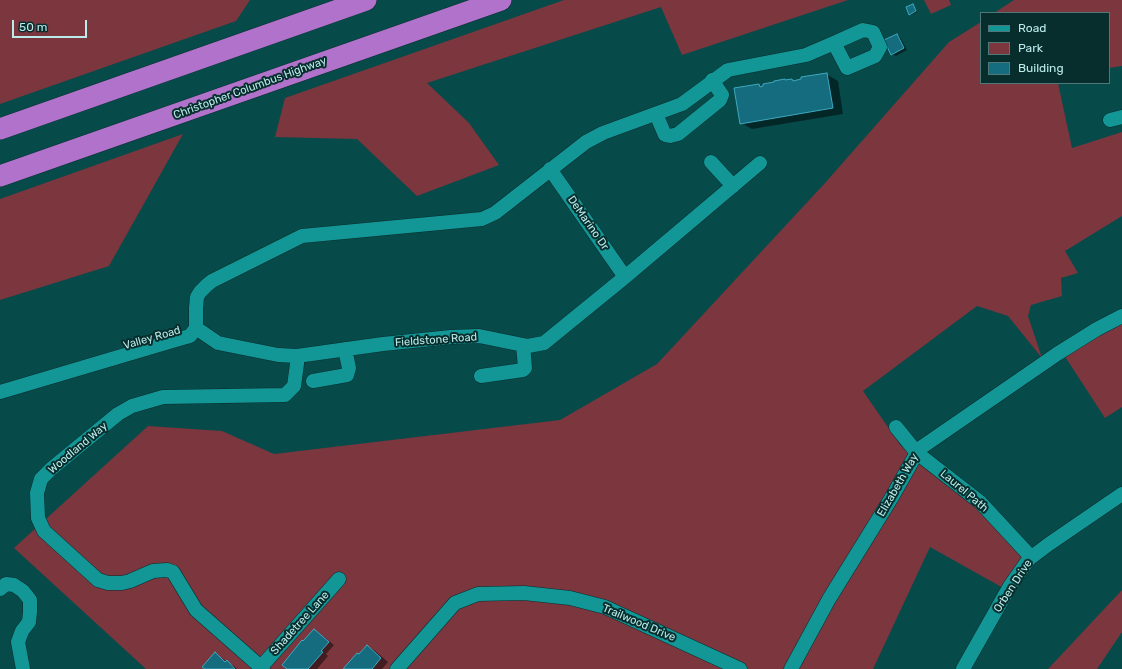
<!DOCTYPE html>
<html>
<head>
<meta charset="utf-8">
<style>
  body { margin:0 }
  #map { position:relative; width:1122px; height:669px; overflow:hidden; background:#074a4a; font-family:Rubik,sans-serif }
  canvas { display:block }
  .legend { position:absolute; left:980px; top:12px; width:130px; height:72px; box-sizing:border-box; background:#082d2d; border:1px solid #4f7979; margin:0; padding:5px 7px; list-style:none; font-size:12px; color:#baeceb }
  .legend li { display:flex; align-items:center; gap:8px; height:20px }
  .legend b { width:20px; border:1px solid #4f7979 }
  .scale { position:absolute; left:12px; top:20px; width:75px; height:18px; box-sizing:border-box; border:2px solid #baeceb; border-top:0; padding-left:5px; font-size:12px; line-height:14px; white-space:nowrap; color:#baeceb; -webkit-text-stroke:3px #082d2d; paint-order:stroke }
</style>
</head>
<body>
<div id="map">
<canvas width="1122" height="669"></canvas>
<ul class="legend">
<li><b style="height:5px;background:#129696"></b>Road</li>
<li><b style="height:11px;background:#7b363e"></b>Park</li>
<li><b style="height:11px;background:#156c7e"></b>Building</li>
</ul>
<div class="scale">50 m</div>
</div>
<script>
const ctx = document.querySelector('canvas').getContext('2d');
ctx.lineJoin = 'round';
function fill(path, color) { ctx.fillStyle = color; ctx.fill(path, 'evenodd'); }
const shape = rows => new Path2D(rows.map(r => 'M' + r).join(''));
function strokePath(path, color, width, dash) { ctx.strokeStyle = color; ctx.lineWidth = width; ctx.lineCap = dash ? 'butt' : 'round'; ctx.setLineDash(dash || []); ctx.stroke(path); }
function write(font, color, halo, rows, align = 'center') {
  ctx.font = font + ' Rubik,sans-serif'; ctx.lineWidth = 4; ctx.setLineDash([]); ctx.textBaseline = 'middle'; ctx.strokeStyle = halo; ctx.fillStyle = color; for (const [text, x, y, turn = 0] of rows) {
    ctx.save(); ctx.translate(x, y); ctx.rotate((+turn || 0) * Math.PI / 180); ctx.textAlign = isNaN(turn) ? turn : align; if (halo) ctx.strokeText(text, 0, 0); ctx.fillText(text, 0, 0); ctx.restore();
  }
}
const green = shape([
  [0,0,250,0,236,21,0,104],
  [564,0,848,0,682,55,661,7,427,83,469,123,499,165,417,196,357,139,275,137,285,98],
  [924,0,949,0,951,5,931,14],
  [1014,0,1122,0,1122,66,1109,68,1109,13,994,13],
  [981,22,981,83,1058,83,1072,148,1122,132,1122,216,1065,251,1078,273,1061,278,1062,296,1031,305,1028,316,1042,358,1008,316,977,306,863,391,901,446,976,507,1025,555,1005,589,930,547,873,669,146,669,14,548,148,426,222,431,274,454,560,420,657,364,825,183,949,42],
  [183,134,109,266,0,300,0,199],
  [1122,321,1122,407,1105,418,1064,355],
  [1122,590,1122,632,1097,669,1048,669]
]);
const shadow = shape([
  [913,5,917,12,911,15,910,14],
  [897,35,900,37,907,50,896,56,892,54],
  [826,74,838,81,843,114,752,129,741,123,759,85,762,87,785,80,792,80,795,81],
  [315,630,334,645,326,654,328,656,317,669,289,669],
  [367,646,374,650,388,662,382,669,344,669],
  [215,654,234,666,237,669,206,669]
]);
const building = shape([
  [913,4,916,11,909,15,906,7,913,4],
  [897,34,904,48,891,55,884,40,897,34],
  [827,73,833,108,740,124,734,88,759,84,760,87,763,86,763,84,774,82,774,81,785,79,785,80,792,79,793,81,801,79,801,77,827,73],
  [314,629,329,642,321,651,323,652,308,669,287,669,282,665,302,640,303,641,314,629],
  [367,645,381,658,372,669,343,669,357,653,359,654,367,645],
  [215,652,225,662,227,660,235,669,205,669,202,667,215,652]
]);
const minor = shape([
  [656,114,665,135,670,136,678,134,720,100,722,95,712,80],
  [1110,120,1122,117],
  [711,162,733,186],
  [550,169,625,277],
  [196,328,196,308,197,297,200,292,207,285,212,281,302,236,482,219,495,213,586,142,603,133,682,104,728,70,806,55,834,43,863,30,873,32,880,47,875,56,847,68,834,43],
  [196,328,218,343,278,355,297,356,383,344,451,337,479,336,528,346,544,343,625,277,760,163],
  [481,376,523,370,525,368,523,345],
  [313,381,347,375,349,368,345,349],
  [0,392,179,339,190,336,196,328],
  [896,427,917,453,980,502,1031,557],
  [0,589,6,584,14,585,23,591,30,600,30,612,29,622,22,631,18,642,23,669],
  [261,667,339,579],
  [263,669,196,610,173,572,167,570,153,571,130,581,122,583,108,583,98,580,44,531,38,518,37,493,41,479,51,469,118,414,132,406,163,397,285,395,294,386,297,364,297,356],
  [397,669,455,603,478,594,524,593,570,598,605,607,740,669],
  [791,669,829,599,892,497,919,449,1057,354,1097,329,1122,316],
  [963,669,1010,586,1029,559,1049,544,1122,494]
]);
const highway = shape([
  [0,129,366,0],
  [0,176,501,0]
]);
const streetNames = [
  ["Christopher Columbus Highway",250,88,-20],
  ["DeMarino Dr",588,223,55],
  ["Valley Road",152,338,-16],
  ["Fieldstone Road",436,340,-4],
  ["Woodland Way",78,448,-40],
  ["Elizabeth Way",898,485,-60],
  ["Laurel Path",964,491,40],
  ["Orben Drive",1013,586,-57],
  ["Shadetree Lane",300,623,-48],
  ["Trailwood Drive",639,623,23]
];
fill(green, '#7b363e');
fill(shadow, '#0007');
fill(building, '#156c7e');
strokePath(building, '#3ea9c0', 1);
strokePath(minor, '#082d2d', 15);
strokePath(highway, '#082d2d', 22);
strokePath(minor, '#129696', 14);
strokePath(highway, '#b072ca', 21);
write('11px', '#baeceb', '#082d2d', streetNames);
</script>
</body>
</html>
